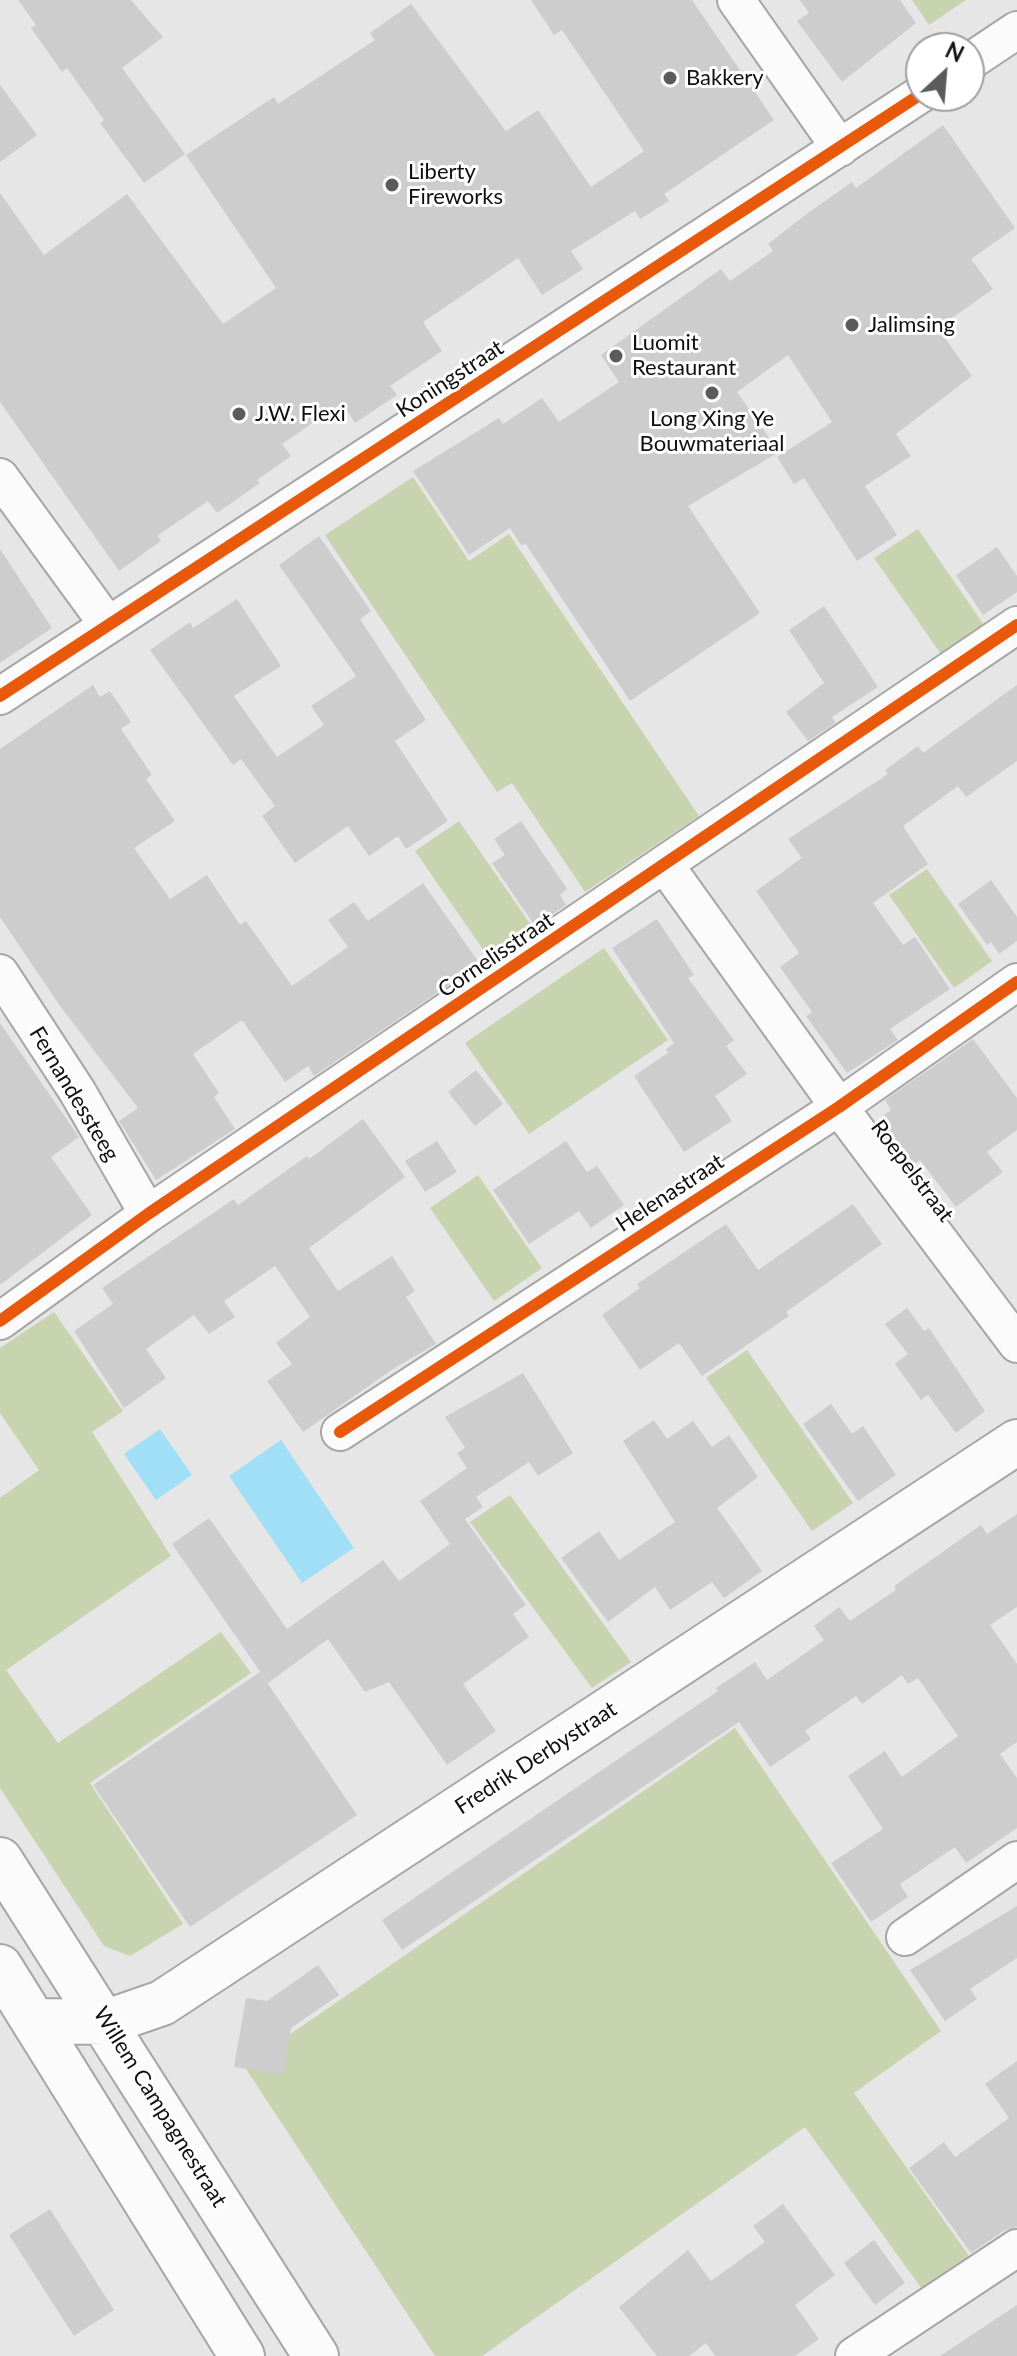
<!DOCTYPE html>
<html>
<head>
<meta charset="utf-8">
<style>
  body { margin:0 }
  #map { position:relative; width:1017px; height:2356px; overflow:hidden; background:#e6e6e6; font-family:Lato,sans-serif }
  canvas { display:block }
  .north { position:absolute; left:905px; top:32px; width:80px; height:80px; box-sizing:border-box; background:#fff; border:2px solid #9f9fa0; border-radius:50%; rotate:26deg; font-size:22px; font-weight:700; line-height:32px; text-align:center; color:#101011 }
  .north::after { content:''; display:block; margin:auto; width:28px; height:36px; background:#5b5b5c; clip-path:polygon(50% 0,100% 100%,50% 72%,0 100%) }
</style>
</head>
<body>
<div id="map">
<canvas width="1017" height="2356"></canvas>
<div class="north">N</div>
</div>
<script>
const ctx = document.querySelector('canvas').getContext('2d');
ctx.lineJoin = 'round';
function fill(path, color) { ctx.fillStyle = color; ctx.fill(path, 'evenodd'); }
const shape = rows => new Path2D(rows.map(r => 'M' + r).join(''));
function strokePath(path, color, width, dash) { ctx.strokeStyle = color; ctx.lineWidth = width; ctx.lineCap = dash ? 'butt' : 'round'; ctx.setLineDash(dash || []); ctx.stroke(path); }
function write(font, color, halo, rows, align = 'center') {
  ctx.font = font + ' Lato,sans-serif'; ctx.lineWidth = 6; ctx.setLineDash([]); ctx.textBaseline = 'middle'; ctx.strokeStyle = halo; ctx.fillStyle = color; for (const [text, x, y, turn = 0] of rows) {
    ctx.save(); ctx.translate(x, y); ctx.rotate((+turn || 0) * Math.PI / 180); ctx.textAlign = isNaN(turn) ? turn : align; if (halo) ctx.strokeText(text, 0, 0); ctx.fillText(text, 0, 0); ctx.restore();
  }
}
const green = shape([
  [912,0,966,0,929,25],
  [413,477,469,561,509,534,699,816,585,892,512,783,497,792,325,535],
  [918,529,986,628,943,657,874,558],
  [459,821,533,928,489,958,415,851],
  [927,869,992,961,954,988,889,895],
  [604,948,668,1040,529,1134,465,1043],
  [478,1175,542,1268,494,1301,430,1208],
  [54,1312,123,1411,92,1432,171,1556,6,1670,58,1743,221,1632,251,1673,90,1783,183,1924,130,1956,104,1946,0,1788,0,1498,39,1470,0,1413,0,1348],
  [747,1350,853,1503,812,1531,706,1378],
  [510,1495,631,1662,592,1688,470,1522],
  [735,1728,941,2031,854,2093,969,2256,922,2289,805,2127,482,2356,435,2356,244,2066]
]);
const water = shape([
  [160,1429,192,1475,156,1500,124,1454],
  [281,1440,354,1548,302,1583,229,1476]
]);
const building = shape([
  [18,0,131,0,163,37,122,68,185,154,144,183,100,123,104,120,67,68,62,72,31,28,36,25],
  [531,0,692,0,774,120,664,194,669,201,640,219,635,211,571,251,583,269,542,295,518,258,423,322,442,351,390,386,397,395,355,423,342,403,282,444,291,456,257,480,260,483,217,513,208,501,157,536,161,541,119,571,0,402,0,193,44,255,127,194,223,324,276,288,186,155,274,97,278,104,375,40,370,33,411,4,506,131,538,110,591,187,644,151,562,30,554,35],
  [800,0,900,0,916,23,842,82,797,21,809,13],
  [0,85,37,135,0,162],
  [943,125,1015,228,971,259,993,289,938,328,972,376,896,434,911,456,865,486,897,535,857,561,804,478,794,484,777,457,832,422,788,355,737,392,779,452,688,506,760,613,630,701,525,543,522,546,510,528,469,555,413,471,499,418,503,424,542,398,559,422,619,382,601,355,721,269,730,281,773,251,768,244,808,213,852,182,856,188],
  [319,536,371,611,360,619,426,720,395,741,448,821,406,849,398,836,369,856,348,826,295,863,262,816,275,806,241,759,233,765,150,650,190,622,193,628,237,599,281,666,234,696,277,757,324,725,311,706,356,676,279,565],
  [997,547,1017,576,1017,592,983,615,956,575],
  [0,549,52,628,0,663],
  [824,606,878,687,832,717,836,723,808,741,786,712,824,683,789,630],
  [93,685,100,697,110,691,131,722,121,729,152,775,146,779,175,821,134,848,170,899,207,875,240,925,246,921,292,986,348,947,328,920,354,902,368,921,423,883,480,964,314,1076,308,1066,285,1082,242,1020,193,1054,219,1093,214,1097,235,1129,156,1180,119,1121,138,1108,60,1006,0,917,0,749],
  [1017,685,1017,761,966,797,958,786,903,826,928,864,873,903,903,945,915,937,950,989,890,1029,898,1040,847,1073,806,1016,812,1012,780,967,799,953,756,891,802,858,788,839,888,774,885,770,918,746,923,753],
  [521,821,567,889,560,895,566,905,535,926,492,863,505,855,494,839],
  [991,880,1017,917,1017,941,999,954,991,942,987,945,958,904],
  [657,919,694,975,688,978,734,1040,726,1046,747,1074,715,1096,732,1121,684,1152,634,1076,669,1052,665,1050,674,1043,612,948],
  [0,1023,79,1137,51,1157,92,1215,0,1285],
  [973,1039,1017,1098,1017,1130,987,1152,1003,1172,956,1207,920,1160,914,1164,880,1118,891,1110,885,1100],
  [476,1070,503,1104,475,1126,448,1092],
  [363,1119,405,1177,309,1248,338,1291,392,1256,415,1291,406,1297,436,1344,396,1367,303,1432,267,1381,292,1364,276,1343,310,1317,275,1266,224,1301,235,1317,209,1334,194,1315,146,1349,166,1378,124,1408,74,1331,113,1304,102,1288,234,1199,238,1205,307,1156,309,1159],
  [437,1141,457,1172,425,1192,405,1161],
  [566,1141,587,1172,597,1166,624,1205,591,1228,579,1211,529,1244,493,1190],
  [853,1204,882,1244,786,1312,789,1316,702,1376,679,1343,640,1370,602,1315,640,1288,637,1284,726,1224,758,1270],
  [907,1308,924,1331,929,1328,985,1411,956,1433,928,1395,921,1400,895,1364,908,1354,885,1324],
  [523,1373,573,1453,538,1476,529,1462,476,1497,483,1507,465,1519,526,1605,513,1614,529,1637,463,1684,496,1731,447,1765,389,1682,365,1692,328,1639,268,1683,172,1544,209,1518,287,1629,383,1560,399,1581,450,1544,420,1501,467,1468,457,1453,465,1448,445,1417],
  [831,1404,852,1434,863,1426,896,1475,858,1501,803,1424],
  [654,1420,667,1439,693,1421,712,1447,729,1435,758,1477,717,1508,762,1571,724,1598,712,1582,670,1610,655,1587,608,1622,561,1558,599,1531,619,1560,675,1522,623,1441],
  [1017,1514,1017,1607,990,1625,1017,1664,1017,1742,1000,1754,1017,1778,1017,1828,966,1863,955,1847,900,1884,908,1897,871,1922,831,1863,883,1829,848,1776,885,1751,902,1777,958,1736,918,1678,908,1684,902,1675,862,1704,856,1696,805,1731,811,1739,770,1767,739,1722,402,1950,382,1920,718,1691,716,1688,755,1662,767,1680,824,1640,814,1626,839,1607,850,1621,896,1590,894,1586,981,1525,987,1534],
  [260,1672,357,1815,190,1927,93,1785],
  [1017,1906,1017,1958,970,1989,977,1999,945,2021,910,1970],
  [318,1965,339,1995,291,2028,283,2075,234,2067,246,1998,267,2001],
  [1017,2061,1017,2227,1005,2230,971,2253,909,2168,944,2142,955,2157,1009,2118,985,2084],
  [783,2204,835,2275,795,2305,819,2339,795,2356,715,2356,706,2343,689,2356,657,2356,619,2307,688,2250,711,2281,765,2242,753,2226],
  [50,2209,114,2310,74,2336,9,2235],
  [874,2240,905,2283,875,2305,844,2263],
  [1017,2305,1017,2356,940,2356]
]);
const minor = shape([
  [736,0,840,148],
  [969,62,1017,30],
  [0,477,108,625],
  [0,696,921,94],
  [665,865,839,1107,1017,1344],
  [0,973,77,1091,148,1214],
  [0,1321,148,1214,1017,625],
  [340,1432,839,1107,1017,982],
  [905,1937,1017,1860],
  [854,2356,1017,2248]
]);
const major = shape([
  [0,1860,316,2356],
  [0,1967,242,2356],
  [36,2021,107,2022,162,2003,1017,1442]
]);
const cycleway = shape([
  [0,696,921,94],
  [0,1321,148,1214,1017,625],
  [340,1432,839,1107,1017,982]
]);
const markers = [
  [670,78,8,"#5b5b5c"],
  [392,185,8,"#5b5b5c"],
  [852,325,8,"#5b5b5c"],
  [616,356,8,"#5b5b5c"],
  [712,393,8,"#5b5b5c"],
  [239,414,8,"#5b5b5c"]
];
const poiNames = [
  ["Bakkery",686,78],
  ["Liberty",408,172],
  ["Fireworks",408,197],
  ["Jalimsing",868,325],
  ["Luomit",632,343],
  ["Restaurant",632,368],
  ["J.W. Flexi",255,414],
  ["Long Xing Ye",712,419,"center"],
  ["Bouwmateriaal",712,444,"center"]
];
const streetNames = [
  ["Koningstraat",450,379,-33],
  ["Cornelisstraat",496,955,-34],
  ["Fernandessteeg",74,1094,59],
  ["Roepelstraat",912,1171,53],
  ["Helenastraat",670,1193,-33],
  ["Fredrik Derbystraat",536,1758,-33],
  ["Willem Campagnestraat",160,2107,58]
];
fill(green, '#c8d3b0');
fill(water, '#a0dff6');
fill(building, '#cdcdcd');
strokePath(minor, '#a6a6a6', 40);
strokePath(major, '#a6a6a6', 48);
strokePath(minor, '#fbfbfb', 36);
strokePath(major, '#fbfbfb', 44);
strokePath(cycleway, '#e8590c', 12);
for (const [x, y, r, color] of markers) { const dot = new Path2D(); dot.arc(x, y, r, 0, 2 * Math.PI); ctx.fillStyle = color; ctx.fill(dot); strokePath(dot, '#fff', 3); }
write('22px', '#101011', '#fff', poiNames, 'left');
write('22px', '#101011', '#fff', streetNames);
</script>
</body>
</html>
